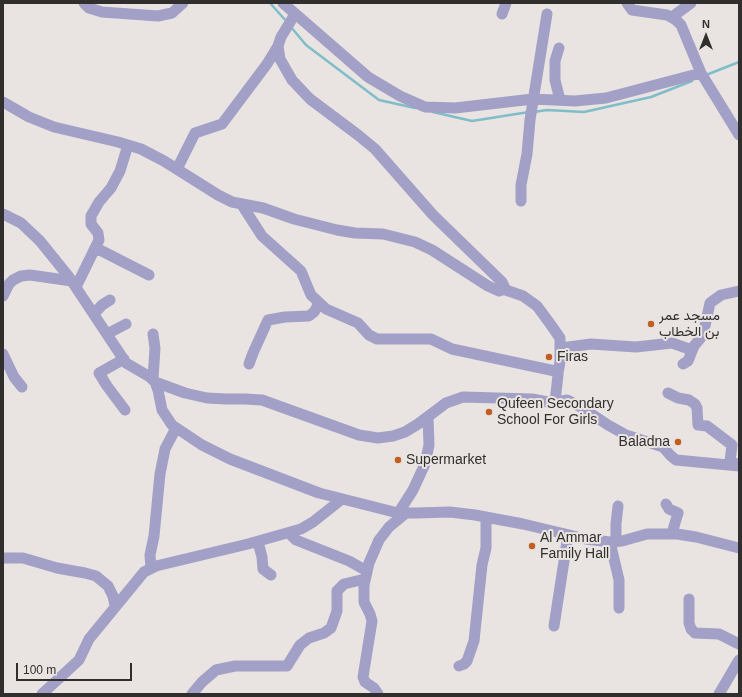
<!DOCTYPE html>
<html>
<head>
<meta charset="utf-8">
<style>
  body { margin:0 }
  #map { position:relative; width:742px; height:697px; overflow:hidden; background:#e9e4e1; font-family:Helvetica,sans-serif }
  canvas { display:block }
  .frame { position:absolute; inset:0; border:4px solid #312f2e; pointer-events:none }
  .north { position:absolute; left:686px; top:16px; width:40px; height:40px; -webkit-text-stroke:3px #e9e4e1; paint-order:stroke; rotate:0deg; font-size:11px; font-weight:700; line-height:16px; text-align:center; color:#312f2e }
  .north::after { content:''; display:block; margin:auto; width:14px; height:18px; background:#312f2e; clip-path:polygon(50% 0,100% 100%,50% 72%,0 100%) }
  .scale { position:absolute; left:16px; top:663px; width:116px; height:18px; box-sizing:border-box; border:2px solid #312f2e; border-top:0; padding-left:5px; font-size:12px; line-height:14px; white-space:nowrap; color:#312f2e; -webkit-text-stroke:3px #e9e4e1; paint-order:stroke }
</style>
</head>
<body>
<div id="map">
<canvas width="742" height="697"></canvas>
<div class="frame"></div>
<div class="north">N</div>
<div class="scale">100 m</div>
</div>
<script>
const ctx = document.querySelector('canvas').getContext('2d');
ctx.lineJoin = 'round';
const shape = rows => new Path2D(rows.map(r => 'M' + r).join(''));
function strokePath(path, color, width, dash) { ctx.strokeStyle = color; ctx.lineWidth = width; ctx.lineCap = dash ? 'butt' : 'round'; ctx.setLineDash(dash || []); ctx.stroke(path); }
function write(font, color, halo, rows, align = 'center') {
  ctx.font = font + ' Helvetica,Vazirmatn,sans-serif'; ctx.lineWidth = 4; ctx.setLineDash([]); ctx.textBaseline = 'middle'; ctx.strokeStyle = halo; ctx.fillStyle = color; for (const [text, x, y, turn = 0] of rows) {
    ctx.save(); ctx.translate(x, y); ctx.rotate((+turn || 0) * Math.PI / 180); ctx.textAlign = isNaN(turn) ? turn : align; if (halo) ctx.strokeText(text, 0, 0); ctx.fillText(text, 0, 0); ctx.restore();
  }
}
const stream = shape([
  [270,3,287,22],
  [291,27,306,45,379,100,415,108],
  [706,75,739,62],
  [433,112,472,121,529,112],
  [534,112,547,110,584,112,651,97,692,81]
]);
const minor = shape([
  [84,3,89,8,102,12,158,16,172,13,183,3],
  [283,3,368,77,400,96,425,107,455,108,533,99,575,101,606,98,701,73],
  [627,3,632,10,667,15,676,20,681,25,701,73,739,135],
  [502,14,506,3],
  [672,17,691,3],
  [559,48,555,61,555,80,560,100],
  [3,102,29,117,54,127,118,142,141,149,164,161,218,195,232,202,263,208,294,219,337,230,355,233,383,234,415,242,432,250,488,286,499,291,502,290,504,286,502,282,433,215,375,149,358,135,310,99,292,80,280,59,278,46,281,37,295,14],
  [177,169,195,133,222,124,267,64,278,46],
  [521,201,521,185,527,154,530,120,547,14],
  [242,205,262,236,301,271,311,295,326,309,358,323,369,335,377,339,431,339,452,349,555,371,558,375,555,402],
  [3,214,21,223,40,241,69,277,126,363,150,377,155,382,158,390,162,410,172,425,202,445,230,459,319,493,394,512,416,513,450,512,475,515,523,524,586,539,610,542,622,541,647,534,677,534,696,537,739,548],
  [96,248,149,275],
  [76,287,99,240,98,233,91,224,91,216,99,202,111,188,120,171,128,145],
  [503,289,523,296,537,306,551,325,560,338,560,362,558,373],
  [3,296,9,284,13,280,21,276,30,275,72,281],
  [94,314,102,305,110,300],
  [107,334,126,324],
  [153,334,155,348,153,379],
  [561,348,591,344,636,347,672,343,692,350],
  [3,354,14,377,22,387],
  [124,359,99,373,107,386,125,410],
  [249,364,253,353,268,320,285,317,309,316,314,312,319,304],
  [683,364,688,361,694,346,703,335,710,303,721,295,739,291],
  [155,382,185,393,207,398,226,399,245,399,262,400,359,435,378,438,393,436,405,432,418,424,446,403,463,397,532,399,553,403,567,400,581,407,608,425,626,435,663,447,670,455,676,460,739,466],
  [668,393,678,398,689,400,695,404,697,408,698,425,707,426,732,445,730,461,739,465],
  [666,504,669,509,678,513,672,533],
  [399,512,413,490,425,464,429,445,428,417],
  [289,533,296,540,349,561,367,571],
  [258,542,262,557,263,569,271,575],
  [610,542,619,580,619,608],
  [616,542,616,524,618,506],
  [3,558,23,558,57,568,85,573,96,576,108,586,113,596,115,606],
  [151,568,150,555,154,536,160,474,165,449,176,428],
  [689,599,689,623,691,629,695,633,719,634,739,644],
  [554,626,568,535],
  [459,666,464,664,467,661,474,641,482,565,486,548,486,517],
  [42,694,79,660,89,639,144,572,156,566,248,544,301,529,313,522,342,499],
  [192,694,202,682,216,670,235,666,287,666,300,645,309,638,324,633,331,628,337,611,337,591,344,584,365,579],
  [378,694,374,688,365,682,363,677,372,621,370,614,364,602,364,585,369,563,379,540,389,527,406,513],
  [719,694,739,660]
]);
const markers = [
  [651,324,4,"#c15f23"],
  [549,357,4,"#c15f23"],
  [489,412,4,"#c15f23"],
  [678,442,4,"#c15f23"],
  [398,460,4,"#c15f23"],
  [532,546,4,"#c15f23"]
];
const poiNames = [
  ["مسجد عمر",659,316],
  ["بن الخطاب",659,332],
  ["Firas",557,357],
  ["Qufeen Secondary",497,404],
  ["School For Girls",497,420],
  ["Baladna",670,442,"right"],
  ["Supermarket",406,460],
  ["Al Ammar",540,538],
  ["Family Hall",540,554]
];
strokePath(stream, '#7fbdc9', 2.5);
strokePath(minor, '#a3a0c7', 11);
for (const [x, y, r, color] of markers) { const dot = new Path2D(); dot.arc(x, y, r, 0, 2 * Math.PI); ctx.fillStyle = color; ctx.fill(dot); strokePath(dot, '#e9e4e1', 1.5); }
write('14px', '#312f2e', '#e9e4e1', poiNames, 'left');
</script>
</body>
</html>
